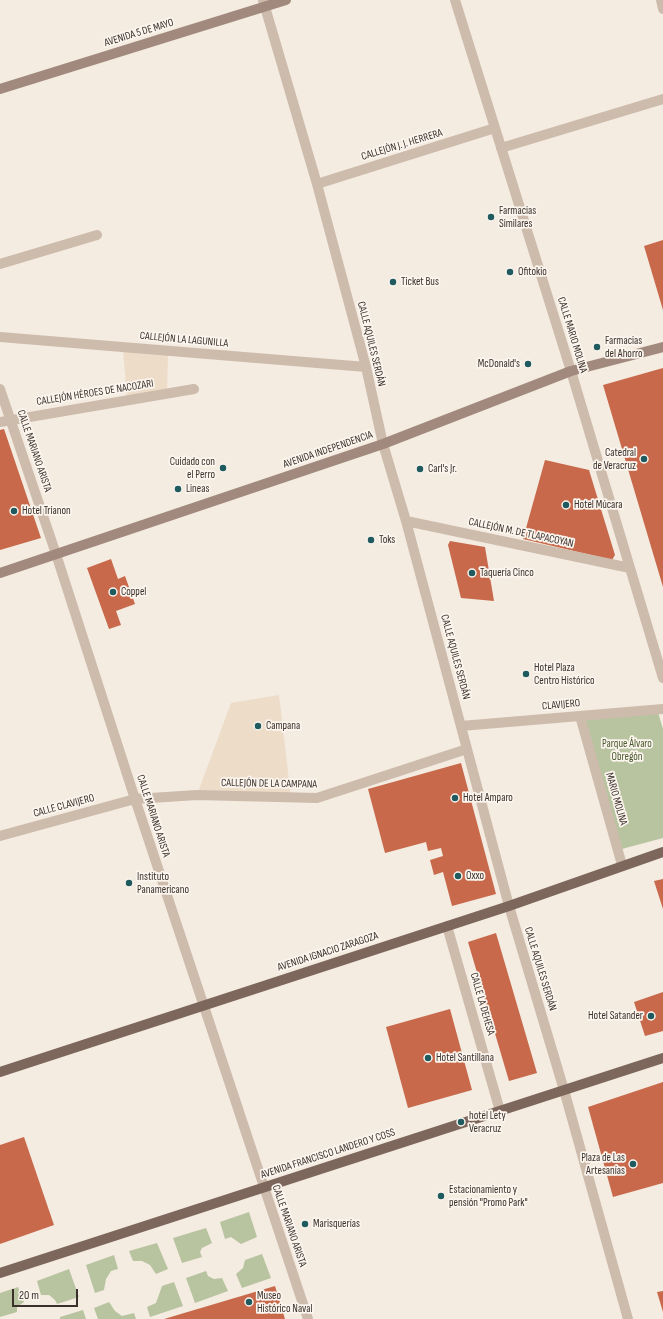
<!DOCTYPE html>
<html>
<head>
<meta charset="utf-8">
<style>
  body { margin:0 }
  #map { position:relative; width:663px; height:1319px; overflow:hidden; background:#f4ebe1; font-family:"Sofia Sans Condensed",sans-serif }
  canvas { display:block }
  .scale { position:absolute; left:12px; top:1289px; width:66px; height:18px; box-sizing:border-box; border:2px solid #3b302b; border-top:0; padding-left:5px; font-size:12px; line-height:14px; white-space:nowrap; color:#3b302b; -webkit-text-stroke:3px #fbf5ee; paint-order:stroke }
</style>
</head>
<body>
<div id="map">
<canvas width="663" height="1319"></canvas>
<div class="scale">20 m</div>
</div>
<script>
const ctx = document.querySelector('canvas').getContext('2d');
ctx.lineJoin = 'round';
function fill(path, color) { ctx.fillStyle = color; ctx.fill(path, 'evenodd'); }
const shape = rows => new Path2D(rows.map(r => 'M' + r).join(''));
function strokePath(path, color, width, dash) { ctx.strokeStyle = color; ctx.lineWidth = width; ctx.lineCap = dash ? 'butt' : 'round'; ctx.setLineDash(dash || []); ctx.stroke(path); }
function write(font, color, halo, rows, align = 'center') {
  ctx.font = font + ' "Sofia Sans Condensed",sans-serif'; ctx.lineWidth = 3.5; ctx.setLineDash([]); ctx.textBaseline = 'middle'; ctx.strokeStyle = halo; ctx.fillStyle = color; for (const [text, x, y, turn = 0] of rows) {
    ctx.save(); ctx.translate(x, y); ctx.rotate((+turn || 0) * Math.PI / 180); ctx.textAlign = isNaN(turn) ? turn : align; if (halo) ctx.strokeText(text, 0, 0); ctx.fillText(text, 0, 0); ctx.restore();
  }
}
const green = shape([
  [657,709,663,729,663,838,618,850,580,716],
  [249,1212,257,1237,241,1244,231,1237,225,1239,220,1222],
  [206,1228,212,1243,202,1248,200,1252,202,1257,182,1263,173,1238],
  [157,1243,168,1269,156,1274,150,1265,142,1261,133,1261,129,1251],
  [262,1254,271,1278,242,1288,236,1274,243,1268,245,1260],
  [114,1255,118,1269,111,1271,106,1279,104,1290,95,1293,86,1265],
  [69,1269,79,1297,57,1304,55,1300,49,1295,41,1295,37,1281],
  [206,1271,208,1276,214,1279,222,1278,228,1291,195,1303,186,1278],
  [174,1282,183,1306,150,1317,147,1307,156,1303,162,1286],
  [18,1287,24,1302,17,1307,17,1312,0,1317,0,1293],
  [109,1302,115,1311,122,1316,134,1313,136,1319,98,1319,94,1308],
  [83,1310,86,1319,60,1319,60,1317]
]);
const plaza = shape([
  [123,347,168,351,167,394,127,400],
  [279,695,291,798,197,795,231,703]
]);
const building = shape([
  [663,240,663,310,644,246],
  [663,368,663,587,603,385],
  [4,429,41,538,0,550,0,430],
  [545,460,589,470,615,555,612,560,523,539],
  [450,541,485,547,494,601,461,598,448,545],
  [111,559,118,579,125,576,135,604,116,611,121,625,109,629,87,568],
  [461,763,496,894,452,906,443,872,434,875,430,860,443,856,441,848,428,851,426,842,385,853,368,789],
  [663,879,663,909,654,881],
  [496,933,537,1073,509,1081,468,942],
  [663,992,663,1031,645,1036,634,1002],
  [450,1009,472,1090,408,1108,386,1027],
  [663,1082,663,1183,613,1197,588,1107],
  [24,1137,54,1225,0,1244,0,1145],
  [275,1286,285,1319,164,1319],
  [663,1291,663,1312,657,1292]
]);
const street = shape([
  [263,0,317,184,366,367,383,444,406,521,509,906,564,1090,628,1319],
  [455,0,571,371,663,678],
  [661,0,663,9],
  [501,148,663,99],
  [317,184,495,128],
  [0,264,97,235],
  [0,337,366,367],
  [0,389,56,554,135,799,308,1319],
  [0,422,194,389],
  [406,521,630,568],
  [580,716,622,865],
  [461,726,663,709],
  [0,836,135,799,197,795,317,798,467,749],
  [447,926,500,1111]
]);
const secondary = shape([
  [0,89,286,0],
  [0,573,383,444,571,371,663,347]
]);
const primary = shape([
  [0,1072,509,906,663,852],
  [0,1273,663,1058]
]);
const markers = [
  [491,217,4,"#1f5a5e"],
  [510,272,4,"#1f5a5e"],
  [393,282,4,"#1f5a5e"],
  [597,347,4,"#1f5a5e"],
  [528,364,4,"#1f5a5e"],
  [644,459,4,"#1f5a5e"],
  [223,468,4,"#1f5a5e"],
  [420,469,4,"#1f5a5e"],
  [178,489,4,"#1f5a5e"],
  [566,505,4,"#1f5a5e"],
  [14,511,4,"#1f5a5e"],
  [371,540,4,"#1f5a5e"],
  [472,573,4,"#1f5a5e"],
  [113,592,4,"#1f5a5e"],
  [526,674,4,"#1f5a5e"],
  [258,726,4,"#1f5a5e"],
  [455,798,4,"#1f5a5e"],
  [458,876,4,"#1f5a5e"],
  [129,883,4,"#1f5a5e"],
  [651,1016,4,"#1f5a5e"],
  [428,1058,4,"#1f5a5e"],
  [461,1122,4,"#1f5a5e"],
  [633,1164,4,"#1f5a5e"],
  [441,1196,4,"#1f5a5e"],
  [305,1224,4,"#1f5a5e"],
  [249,1302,4,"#1f5a5e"]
];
const streetNames = [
  ["AVENIDA 5 DE MAYO",139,33,-17],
  ["CALLEJÓN J. J. HERRERA",402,145,-17],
  ["CALLE MARIO MOLINA",572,335,73],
  ["CALLEJÓN LA LAGUNILLA",184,340,5],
  ["CALLE AQUILES SERDÁN",371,344,76],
  ["CALLEJÓN HÉROES DE NACOZARI",95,393,-9],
  ["AVENIDA INDEPENDENCIA",328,450,-19],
  ["CALLE MARIANO ARISTA",34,451,71],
  ["CALLEJÓN M. DE TLAPACOYAN",521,533,12],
  ["CALLE AQUILES SERDÁN",455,657,75],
  ["CLAVIJERO",561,705,-5],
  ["CALLEJÓN DE LA CAMPANA",269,784,1],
  ["MARIO MOLINA",616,799,74],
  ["CALLE CLAVIJERO",64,806,-15],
  ["CALLE MARIANO ARISTA",153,816,72],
  ["AVENIDA IGNACIO ZARAGOZA",328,952,-18],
  ["CALLE AQUILES SERDÁN",540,969,73],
  ["CALLE LA DEHESA",482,1004,74],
  ["AVENIDA FRANCISCO LANDERO Y COSS",328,1154,-18],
  ["CALLE MARIANO ARISTA",289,1226,71]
];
const poiNames = [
  ["Farmacias",499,211],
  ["Similares",499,224],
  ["Ofitokio",518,272],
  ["Ticket Bus",401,282],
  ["Farmacias",605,341],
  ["del Ahorro",605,354],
  ["McDonald's",520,364,"right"],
  ["Catedral",636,453,"right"],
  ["de Veracruz",636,466,"right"],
  ["Cuidado con",215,462,"right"],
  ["el Perro",215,475,"right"],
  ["Carl's Jr.",428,469],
  ["Lineas",186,489],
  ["Hotel Múcara",574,505],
  ["Hotel Trianon",22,511],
  ["Toks",379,540],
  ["Taquería Cinco",480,573],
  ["Coppel",121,592],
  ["Hotel Plaza",534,668],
  ["Centro Histórico",534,681],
  ["Campana",266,726],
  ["Hotel Amparo",463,798],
  ["Oxxo",466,876],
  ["Instituto",137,877],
  ["Panamericano",137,890],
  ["Hotel Satander",643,1016,"right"],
  ["Hotel Santillana",436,1058],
  ["hotel Lety",469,1116],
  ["Veracruz",469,1129],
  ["Plaza de Las",625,1158,"right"],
  ["Artesanías",625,1171,"right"],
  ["Estacionamiento y",449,1190],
  ["pensión \"Promo Park\"",449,1203],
  ["Marisquerías",313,1224],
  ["Museo",257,1296],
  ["Histórico Naval",257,1309]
];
const parkNames = [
  ["Parque Álvaro",627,744],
  ["Obregón",627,757]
];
fill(green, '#b8c4a0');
fill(plaza, '#ecdcc8');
fill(building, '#c8694b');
strokePath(street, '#cdbbac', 10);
strokePath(secondary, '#a18a7d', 10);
strokePath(primary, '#7d675c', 10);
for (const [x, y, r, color] of markers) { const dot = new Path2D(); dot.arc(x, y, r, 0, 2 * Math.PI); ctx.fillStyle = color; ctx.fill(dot); strokePath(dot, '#fbf5ee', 1.5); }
write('11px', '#3b302b', '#fbf5ee', streetNames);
write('11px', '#3b302b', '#fbf5ee', poiNames, 'left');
write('11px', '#4a5a2e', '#fbf5ee', parkNames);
</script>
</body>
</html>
